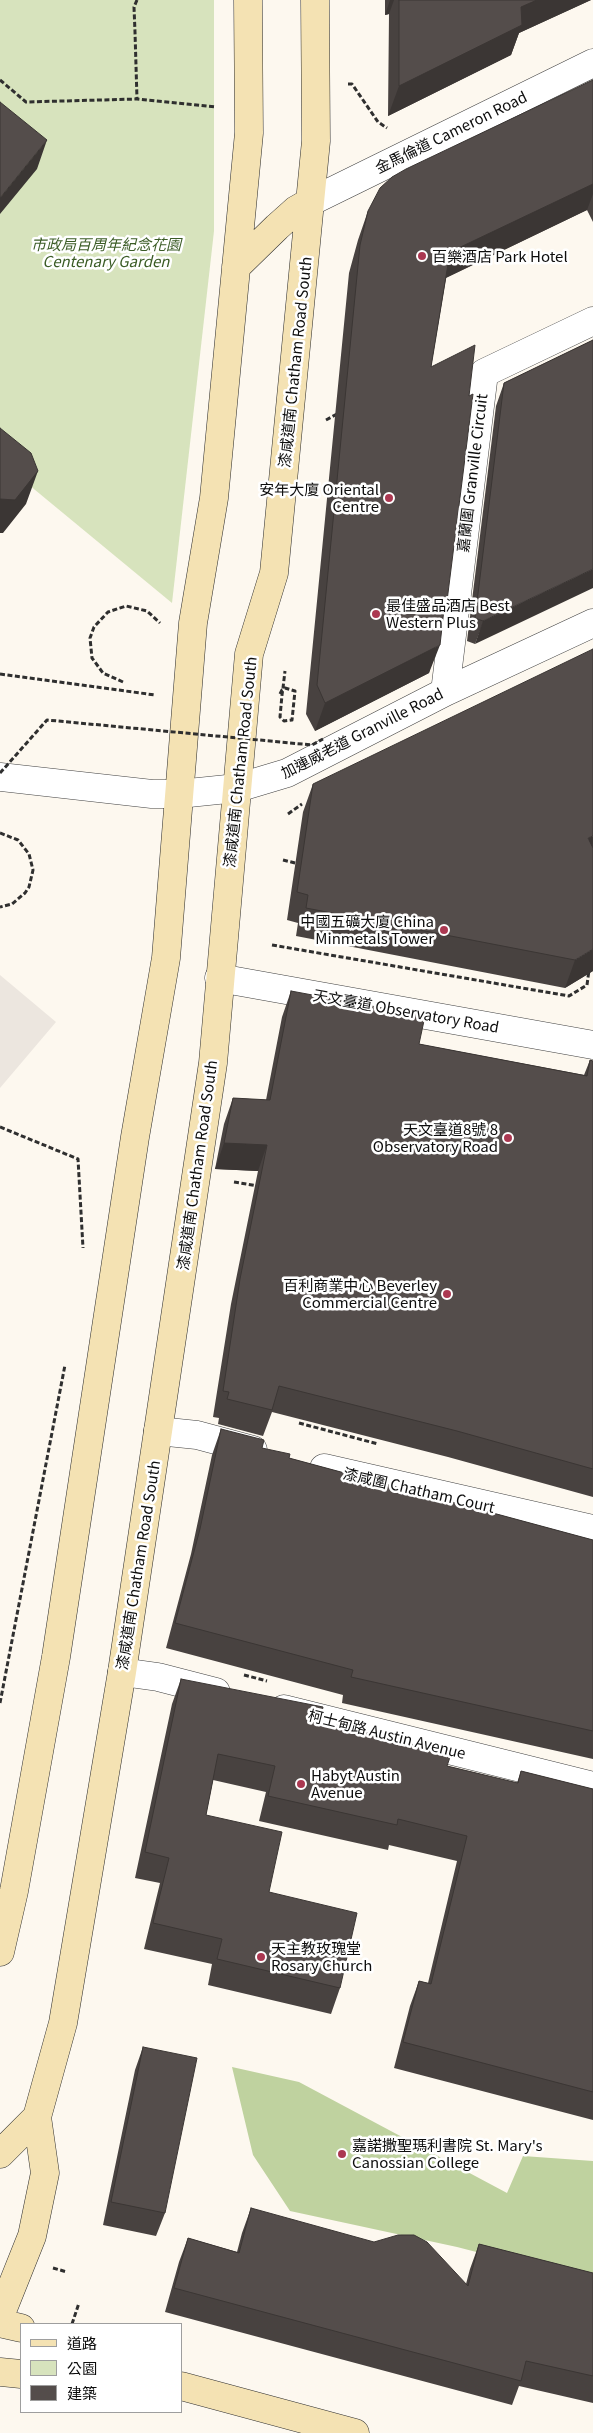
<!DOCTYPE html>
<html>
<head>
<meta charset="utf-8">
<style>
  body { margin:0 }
  #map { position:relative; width:593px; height:2433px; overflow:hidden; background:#fdf8ef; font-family:Georgia,"Noto Sans TC",serif }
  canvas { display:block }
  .legend { position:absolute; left:20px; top:2323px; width:162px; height:90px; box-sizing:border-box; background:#fff; border:1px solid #9e9e9e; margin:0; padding:6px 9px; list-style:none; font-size:15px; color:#0d0d0d }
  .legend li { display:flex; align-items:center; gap:10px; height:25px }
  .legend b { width:25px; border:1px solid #9e9e9e }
</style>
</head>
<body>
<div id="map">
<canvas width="593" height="2433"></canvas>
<ul class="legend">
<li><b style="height:6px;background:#f4e2b3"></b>道路</li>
<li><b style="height:14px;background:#d7e3bd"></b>公園</li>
<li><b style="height:14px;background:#544d4b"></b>建築</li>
</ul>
</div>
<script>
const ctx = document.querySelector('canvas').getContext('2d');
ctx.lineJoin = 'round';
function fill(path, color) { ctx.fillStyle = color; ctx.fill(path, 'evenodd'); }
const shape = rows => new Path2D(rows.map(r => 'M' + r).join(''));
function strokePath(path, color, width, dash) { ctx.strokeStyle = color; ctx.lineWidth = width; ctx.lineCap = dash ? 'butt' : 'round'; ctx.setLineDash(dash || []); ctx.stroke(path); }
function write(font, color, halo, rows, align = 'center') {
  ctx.font = font + ' Georgia,"Noto Sans TC",serif'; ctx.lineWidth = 5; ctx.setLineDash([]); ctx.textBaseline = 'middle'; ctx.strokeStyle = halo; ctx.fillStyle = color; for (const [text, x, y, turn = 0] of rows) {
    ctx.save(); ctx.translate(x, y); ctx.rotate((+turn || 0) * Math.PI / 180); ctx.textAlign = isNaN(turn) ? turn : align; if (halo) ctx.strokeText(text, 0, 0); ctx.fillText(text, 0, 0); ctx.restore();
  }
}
const green = shape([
  [0,0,214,0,214,231,172,603,0,461]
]);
const forest = shape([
  [232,2067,299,2082,507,2193,523,2156,593,2161,593,2282,457,2247,290,2211,253,2155]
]);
const plaza = shape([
  [0,975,56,1022,0,1088]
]);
const path = shape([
  [137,0,134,7,135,32,137,99],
  [0,80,26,102,137,99,216,107],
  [348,84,352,84,378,122,387,128],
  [326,420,337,414],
  [0,674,155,695],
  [123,682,103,673,92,658,90,638,94,627,108,612,126,606,147,611,160,623],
  [280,694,282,690,285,688,295,691,292,720,284,721,280,717,282,695,283,688,285,671],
  [288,814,302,804],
  [0,833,18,840,29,854,33,870,29,887,25,893,12,904,0,907],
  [283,860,299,864],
  [272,945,569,996,587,985,589,970],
  [0,1127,78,1159,83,1248],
  [234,1182,258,1186],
  [299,1423,378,1444],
  [244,1675,267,1681],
  [0,1703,65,1365],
  [53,2268,67,2272],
  [72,2324,79,2303]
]);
const minor = shape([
  [310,202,593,63],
  [445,692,484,373,593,321],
  [0,777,152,794,179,794,237,788,287,773,445,692,593,623],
  [219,978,593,1045],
  [158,1431,197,1435,253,1450],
  [324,1468,593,1529],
  [122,1672,158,1677,216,1692],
  [284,1709,593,1786]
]);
const secondary = shape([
  [236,267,277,227,296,210,310,202],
  [0,1952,14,1891,56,1657,135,1137,166,958,193,623,214,498,249,133,248,0],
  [0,2154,37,2117],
  [0,2316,32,2236,45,2173,37,2117,63,2023,122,1672,213,1063,249,654,274,573,310,202,316,141,315,0],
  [0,2323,21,2328],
  [0,2372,21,2374],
  [181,2386,355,2433]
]);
const pathBridge = shape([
  [0,773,47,720,312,745,323,739]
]);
const wall = shape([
  [385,0,591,0,519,33,511,55,388,116,389,14,385,15],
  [593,80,593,222,587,210,446,278,431,367,447,601,444,610,429,673,315,731,306,714,349,273,358,240,368,211],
  [593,340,475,644,467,641,496,406,504,383],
  [313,784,593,971,565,988,296,936,298,923,287,920,303,812],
  [291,991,419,1044,584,1075,590,1060,593,1061,593,1497,448,1457,272,1412,263,1436,218,1424,219,1418,213,1417,231,1304,258,1171,215,1169,224,1124,233,1098,266,1100,282,1017],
  [221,1429,262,1448,289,1458,593,1540,593,1759,342,1703,343,1695,166,1648,191,1554,212,1455],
  [181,1679,320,1721,447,1766,517,1783,521,1771,593,1789,593,2120,394,2068,410,2006,419,1981,428,1983,457,1861,389,1845,388,1850,259,1821,266,1792,213,1780,206,1815,269,1892,340,1988,331,2014,208,1985,212,1964,144,1949,160,1883,135,1878,172,1704],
  [143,2047,165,2213,156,2236,103,2225,135,2070],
  [251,2208,466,2284,470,2269,479,2244,593,2273,593,2403,519,2386,512,2405,165,2312,179,2262,188,2238,237,2252,242,2233]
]);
const shadedWall = shape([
  [390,0,394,0,389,14,385,15],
  [537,0,591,0,519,33,511,55,388,116,399,86,521,7],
  [47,140,37,169,0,214,0,198],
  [593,184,593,194,587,210,439,281,450,252],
  [38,471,26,504,3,533,0,533,0,499],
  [593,569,593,588,475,644,483,621],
  [440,645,429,673,315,731,325,703],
  [593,836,593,859,588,838],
  [593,949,593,971,565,988,575,960],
  [224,1143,267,1145,258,1171,215,1169]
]);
const building = shape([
  [399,0,537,0,521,7,522,25,399,86,399,0],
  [593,80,593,184,450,252,431,367,475,345,469,396,473,394,447,601,445,600,440,645,325,703,317,685,360,245,368,211,380,188,392,177,406,169,593,80],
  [0,102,47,140,0,198,0,102],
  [593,340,593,569,483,621,475,618,504,383,593,340],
  [0,428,31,453,38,471,15,500,0,499,0,428],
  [593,649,593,836,588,838,593,848,593,949,575,960,306,908,308,895,297,892,313,784,593,649],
  [291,991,425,1016,419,1044,587,1076,590,1060,593,1061,593,1469,457,1431,279,1386,272,1410,227,1399,229,1392,223,1391,240,1279,267,1145,224,1143,233,1098,270,1100,291,991],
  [221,1429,264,1440,262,1448,290,1454,289,1458,593,1540,593,1731,351,1677,353,1670,175,1623,200,1529,221,1429],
  [181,1679,323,1707,320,1721,451,1754,447,1766,518,1783,521,1771,593,1789,593,2092,403,2042,419,1981,431,1984,467,1836,398,1819,397,1825,268,1796,275,1766,218,1754,206,1815,282,1832,269,1892,357,1913,340,1988,217,1959,222,1939,153,1923,169,1858,145,1852,181,1679],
  [143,2047,197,2058,165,2213,111,2202,143,2047],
  [251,2208,374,2242,398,2235,414,2235,427,2242,468,2286,479,2244,593,2273,593,2376,526,2361,521,2381,174,2288,188,2238,239,2253,251,2208]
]);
const markers = [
  [422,256,5,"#ab3851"],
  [389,498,5,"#ab3851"],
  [376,614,5,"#ab3851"],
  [444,930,5,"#ab3851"],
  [508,1138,5,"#ab3851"],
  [447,1294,5,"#ab3851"],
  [301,1784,5,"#ab3851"],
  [261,1957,5,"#ab3851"],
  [342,2154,5,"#ab3851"]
];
const streetNames = [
  ["金馬倫道 Cameron Road",451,132,-26],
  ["漆咸道南 Chatham Road South",295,362,-84],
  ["嘉蘭圍 Granville Circuit",472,473,-83],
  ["加連威老道 Granville Road",362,733,-27],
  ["漆咸道南 Chatham Road South",240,762,-84],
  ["天文臺道 Observatory Road",406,1011,10],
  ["漆咸道南 Chatham Road South",197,1165,-82],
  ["漆咸圍 Chatham Court",419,1490,13],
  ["漆咸道南 Chatham Road South",138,1565,-81],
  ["柯士甸路 Austin Avenue",387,1734,14]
];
const parkNames = [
  ["市政局百周年紀念花園",106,244],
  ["Centenary Garden",106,261]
];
const poiNames = [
  ["百樂酒店 Park Hotel",432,256],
  ["安年大廈 Oriental",379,489,"right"],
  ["Centre",379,506,"right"],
  ["最佳盛品酒店 Best",386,605],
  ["Western Plus",386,622],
  ["中國五礦大廈 China",434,921,"right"],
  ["Minmetals Tower",434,938,"right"],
  ["天文臺道8號 8",498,1129,"right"],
  ["Observatory Road",498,1146,"right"],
  ["百利商業中心 Beverley",437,1285,"right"],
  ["Commercial Centre",437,1302,"right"],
  ["Habyt Austin",311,1775],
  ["Avenue",311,1792],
  ["天主教玫瑰堂",271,1948],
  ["Rosary Church",271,1965],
  ["嘉諾撒聖瑪利書院 St. Mary's",352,2145],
  ["Canossian College",352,2162]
];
fill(green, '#d7e3bd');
fill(forest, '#bfd29f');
fill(plaza, '#ece6df');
strokePath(minor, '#404040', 29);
strokePath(secondary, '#2f2f2f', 29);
strokePath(path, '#2f2f2f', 3, [5, 2.5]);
strokePath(minor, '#fff', 28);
strokePath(secondary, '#f4e2b3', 28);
strokePath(pathBridge, '#2f2f2f', 3, [5, 2.5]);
fill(wall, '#484240');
fill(shadedWall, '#3b3634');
fill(building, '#544d4b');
strokePath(building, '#3b3634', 1);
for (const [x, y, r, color] of markers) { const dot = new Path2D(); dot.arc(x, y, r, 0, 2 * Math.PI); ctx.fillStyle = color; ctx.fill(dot); strokePath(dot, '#fff', 2); }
write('15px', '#0d0d0d', '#fff', streetNames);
write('italic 15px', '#3b5c26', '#fff', parkNames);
write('15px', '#0d0d0d', '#fff', poiNames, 'left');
</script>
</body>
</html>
